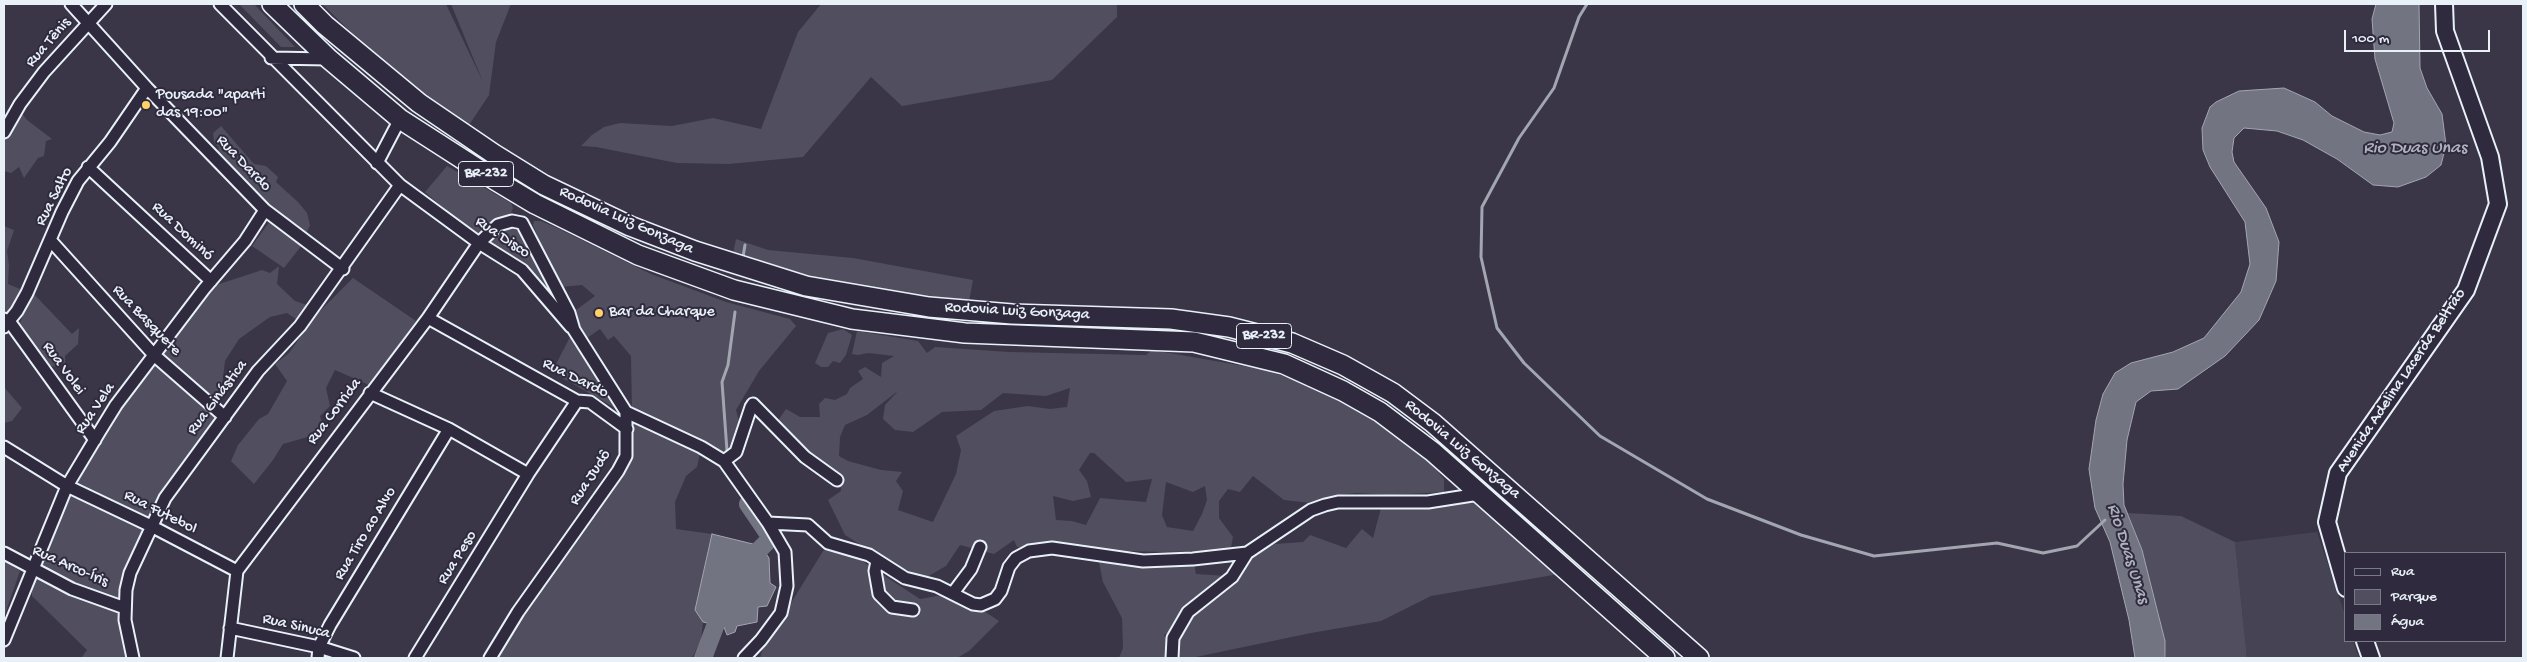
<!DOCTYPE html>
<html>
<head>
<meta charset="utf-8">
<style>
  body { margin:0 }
  #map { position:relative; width:2527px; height:662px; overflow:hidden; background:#3a3648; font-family:"Gochi Hand",sans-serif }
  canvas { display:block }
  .frame { position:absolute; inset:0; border:5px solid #e8f1f8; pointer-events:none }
  .legend { position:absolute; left:2344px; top:552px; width:162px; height:90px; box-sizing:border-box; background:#2f2a3d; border:1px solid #797a88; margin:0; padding:6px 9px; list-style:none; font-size:15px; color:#e8f1f8 }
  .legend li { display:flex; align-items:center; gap:10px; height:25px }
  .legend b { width:25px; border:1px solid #797a88 }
  .scale { position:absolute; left:2344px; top:30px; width:146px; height:22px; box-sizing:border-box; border:2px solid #e8f1f8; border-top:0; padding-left:6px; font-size:15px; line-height:18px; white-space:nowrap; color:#e8f1f8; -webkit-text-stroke:4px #2f2a3d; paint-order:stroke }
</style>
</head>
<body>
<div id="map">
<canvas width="2527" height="662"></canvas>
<div class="frame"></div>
<ul class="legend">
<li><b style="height:6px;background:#2f2a3d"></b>Rua</li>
<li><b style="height:14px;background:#504e5f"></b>Parque</li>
<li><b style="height:14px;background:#737482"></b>Água</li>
</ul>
<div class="scale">100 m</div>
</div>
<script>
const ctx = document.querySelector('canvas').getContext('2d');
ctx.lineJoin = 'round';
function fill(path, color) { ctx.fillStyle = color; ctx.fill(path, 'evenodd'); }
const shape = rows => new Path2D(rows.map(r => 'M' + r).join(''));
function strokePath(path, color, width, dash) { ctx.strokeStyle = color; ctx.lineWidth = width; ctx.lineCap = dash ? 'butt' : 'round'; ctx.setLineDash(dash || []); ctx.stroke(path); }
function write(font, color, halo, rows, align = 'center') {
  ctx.font = font + ' "Gochi Hand",sans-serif'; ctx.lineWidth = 4; ctx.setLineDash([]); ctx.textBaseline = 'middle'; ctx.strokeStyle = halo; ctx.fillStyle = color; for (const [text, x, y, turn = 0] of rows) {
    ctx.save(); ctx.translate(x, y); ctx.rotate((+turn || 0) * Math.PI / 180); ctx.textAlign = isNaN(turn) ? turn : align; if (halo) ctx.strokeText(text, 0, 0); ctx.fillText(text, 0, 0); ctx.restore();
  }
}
const built = shape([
  [2317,532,2346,618,2346,641,2353,641,2359,658,2247,658,2235,542]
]);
const green = shape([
  [239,4,254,4,295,47,281,47],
  [322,4,446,4,483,82,451,4,511,4,496,42,489,95,469,125,403,82],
  [821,4,1117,4,1117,17,1052,80,902,106,871,77,803,157,729,164,677,163,596,147,581,146,592,135,604,127,620,123,672,126,713,118,761,129,798,32],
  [20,111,27,120,52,139,46,141,44,156,38,158,24,178,19,167,11,173,4,171,4,141],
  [221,126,254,164,266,166,278,177,276,182,298,202,307,213,310,225,305,236,216,155,219,148,214,142,213,133],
  [447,166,511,203,513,208,511,213,482,233,473,234,425,192],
  [270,221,302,245,284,268,252,246],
  [534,221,541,221,557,228,651,274,726,302,790,319,796,326,759,371,736,410,740,425,728,455,632,412,631,356,614,336,608,340,600,329,587,338,572,313,595,296,582,285,561,287,540,243,533,225],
  [4,226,14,230,7,251,9,265,8,284,25,291,9,318,4,315],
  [502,228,512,228,520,232,527,241,565,317,487,246,489,239],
  [736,239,768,250,853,258,973,280,969,302,901,294,829,281,733,254],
  [279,266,277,284,295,301,310,306,297,320,287,313,270,317,239,339,225,361,218,420,150,519,124,568,121,612,127,658,81,658,87,650,32,596,32,569,82,460,204,289,262,270,270,273],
  [353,278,416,321,369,385,335,370,326,388,330,406,320,416,325,432,283,444,273,460,254,484,231,461,238,445,259,419,268,414,287,381,275,364,289,353,316,315],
  [33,293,72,334,79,328,78,344,65,356,65,363,56,367,49,365,19,325],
  [843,329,852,335,846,355,840,363,833,361,828,367,821,367,815,363,828,333],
  [857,331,918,341,927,353,935,347,1009,352,1146,355,1152,350,1261,369,1302,382,1355,409,1399,437,1428,460,1444,479,1444,492,1391,495,1356,493,1332,496,1311,503,1284,500,1253,476,1240,492,1228,489,1219,501,1219,518,1233,537,1231,547,1219,551,1162,552,1027,548,1017,547,1014,540,994,554,960,545,946,566,925,578,886,561,845,535,828,500,841,491,841,479,811,459,777,422,786,409,800,417,820,417,819,404,825,398,835,400,847,394,850,388,863,379,858,371,865,367,881,377,882,363,894,356,868,353,858,355,852,354],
  [1070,388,1067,407,1050,409,1028,406,994,411,956,436,961,450,956,474,933,522,898,510,903,491,896,481,902,472,881,470,848,461,839,456,840,437,845,425,867,415,898,391,885,405,883,419,895,430,913,432,942,412,981,410,1003,393,1046,396],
  [1090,453,1094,453,1126,482,1152,479,1146,502,1100,498,1086,525,1072,521,1056,520,1053,496,1073,501,1091,497,1087,481,1079,470],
  [1166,482,1193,492,1205,486,1207,500,1202,514,1193,531,1167,527,1162,515],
  [572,333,624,413,552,372],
  [4,387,22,408,12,421,4,423],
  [632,418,698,449,700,453,697,467,686,476,675,502,676,529,712,534,695,610,703,622,701,640,692,658,490,658,630,458],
  [1476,500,1559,574,1431,596,1381,621,1311,633,1191,658,1178,658,1178,628,1241,576,1250,557,1275,544,1303,542,1310,535,1346,548,1362,529,1373,538,1381,508,1429,507],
  [2128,513,2181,516,2235,542,2247,658,2166,658,2159,616,2142,550],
  [830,540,920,599,942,595,969,611,984,611,999,621,969,651,957,658,760,658,763,648],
  [4,561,20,571,4,617],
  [1099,562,1194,564,1196,574,1227,576,1175,629,1164,635,1168,643,1167,658,1119,658,1123,648,1122,618,1103,582]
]);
const water = shape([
  [2376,4,2419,4,2420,68,2427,88,2442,114,2446,145,2441,165,2426,177,2398,187,2373,185,2337,159,2303,140,2277,131,2244,128,2234,138,2232,152,2234,162,2266,208,2279,242,2276,281,2259,320,2225,356,2178,389,2151,391,2136,402,2127,440,2123,484,2124,505,2142,550,2165,641,2165,658,2135,658,2129,620,2110,542,2095,508,2089,469,2096,420,2103,394,2115,373,2131,363,2173,352,2204,338,2241,292,2250,264,2245,222,2210,167,2203,150,2202,128,2210,107,2216,102,2239,91,2284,88,2315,102,2332,116,2364,132,2380,135,2392,132,2394,123,2375,59,2372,19,2376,4],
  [712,534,761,546,769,558,770,583,776,587,767,606,758,607,757,622,737,626,735,632,727,635,724,627,703,622,695,610,712,534]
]);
const stream = shape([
  [1587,4,1579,17,1554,88,1519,138,1482,207,1481,257,1497,328,1524,363,1600,436,1707,499,1801,535,1874,556,1997,543,2043,553,2077,546,2105,520],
  [743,257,745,245],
  [727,451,722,382,728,365,735,312]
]);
const river = shape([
  [746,563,771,538,748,504],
  [703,658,724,603]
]);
const minor = shape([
  [71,4,147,88,265,210,343,269],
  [220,4,400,185,479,243,522,270,571,327],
  [271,58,329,59],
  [4,132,20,104,44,72,106,4],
  [377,163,400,119],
  [88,167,211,281],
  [51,241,154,355,225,417],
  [428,318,577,401,590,402,627,429],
  [4,319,9,321,95,440],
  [4,327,17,311,27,293,62,212,78,181,110,142,147,88],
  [370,393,449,429,528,474],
  [626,412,701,447,724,461,768,523,808,525,828,543,869,555,905,578,937,586,973,604,981,605,995,599,1001,591,1009,567,1016,558,1029,551,1052,548,1143,561,1193,559,1247,553,1311,510,1325,505,1338,502,1428,502,1479,494],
  [4,447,67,486,151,526,237,571],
  [724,461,736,452,751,407,753,404,805,457,837,480],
  [4,553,72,589,125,608],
  [877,561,875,571,879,594,892,607,913,610],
  [953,593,971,569,980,547],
  [230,628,319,647,354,658],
  [4,640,67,486,100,431,116,405,204,289,245,241,265,210],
  [133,658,125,620,126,590,130,573,165,498,258,371,300,326,400,185],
  [227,658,237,571,428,318,479,243,498,225,512,221,522,223],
  [318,658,319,647,330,625,449,429],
  [415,658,528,474,577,401],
  [490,658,518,612,618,471,626,456,626,412,574,330,569,313,522,223],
  [744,658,761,640,781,613,787,586,785,552,768,523],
  [1172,658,1173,638,1188,612,1232,577,1247,553]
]);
const secondary = shape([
  [2346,588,2327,522,2338,473,2466,290,2498,204,2490,157,2445,31,2444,4],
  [2365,641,2371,658]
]);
const trunk = shape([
  [272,4,329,59,400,119,495,180,535,204,638,255,734,290,852,319,965,333,1194,342,1284,364,1343,391,1380,412,1433,452,1665,658],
  [304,4,325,25,419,103,494,154,544,185,630,226,695,251,806,286,929,307,1012,314,1171,319,1229,327,1292,343,1343,365,1393,393,1433,423,1699,658]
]);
const markers = [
  [146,105,5,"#ffd166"],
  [599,313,5,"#ffd166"]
];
const shields = [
  [486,174,55],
  [1264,336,55]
];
const shieldNames = [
  ["BR-232",486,174],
  ["BR-232",1264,336]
];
const streetNames = [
  ["Rua Tênis",49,43,-49],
  ["Rua Dardo",243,164,46],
  ["Rua Salto",55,197,-63],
  ["Rodovia Luiz Gonzaga",626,221,24],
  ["Rua Dominó",182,232,43],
  ["Rua Disco",502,238,34],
  ["Rodovia Luiz Gonzaga",1017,312,3],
  ["Rua Basquete",146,321,46],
  ["Rua Volei",63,369,54],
  ["Rua Dardo",575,379,26],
  ["Avenida Adelina Lacerda Beltrão",2402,381,-56],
  ["Rua Ginástica",218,398,-53],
  ["Rua Vela",96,409,-56],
  ["Rua Corrida",335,412,-53],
  ["Rodovia Luiz Gonzaga",1462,450,40],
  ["Rua Judô",591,478,-57],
  ["Rua Futebol",160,513,27],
  ["Rua Tiro ao Alvo",366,534,-59],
  ["Rua Peso",458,558,-58],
  ["Rua Arco-Íris",70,567,24],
  ["Rua Sinuca",296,627,13]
];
const poiNames = [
  ["Pousada \"aparti",156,96],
  ["das 19:00\"",156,114],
  ["Bar da Charque",609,313]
];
const waterNames = [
  ["Rio Duas Unas",2415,149],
  ["Rio Duas Unas",2127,554,72]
];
fill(built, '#464354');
fill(green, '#504e5f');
fill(water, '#737482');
strokePath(water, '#a2a6b1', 1);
strokePath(stream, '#a2a6b1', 3);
strokePath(river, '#737482', 18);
strokePath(minor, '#e8f1f8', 15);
strokePath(secondary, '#e8f1f8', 20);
strokePath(trunk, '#e8f1f8', 22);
strokePath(minor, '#2f2a3d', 11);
strokePath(secondary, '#2f2a3d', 16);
strokePath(trunk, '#2f2a3d', 19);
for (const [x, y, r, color] of markers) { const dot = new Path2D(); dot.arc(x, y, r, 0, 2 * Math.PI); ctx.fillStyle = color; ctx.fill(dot); strokePath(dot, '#2f2a3d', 2); }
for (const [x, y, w] of shields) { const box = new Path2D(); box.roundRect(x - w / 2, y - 12.5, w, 25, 4); ctx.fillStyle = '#2f2a3d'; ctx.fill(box); strokePath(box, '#e8f1f8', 1); }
write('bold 15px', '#e8f1f8', null, shieldNames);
write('16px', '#e8f1f8', '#2f2a3d', streetNames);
write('16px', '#e8f1f8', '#2f2a3d', poiNames, 'left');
write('italic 18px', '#aeb2bd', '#2f2a3d', waterNames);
</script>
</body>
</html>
